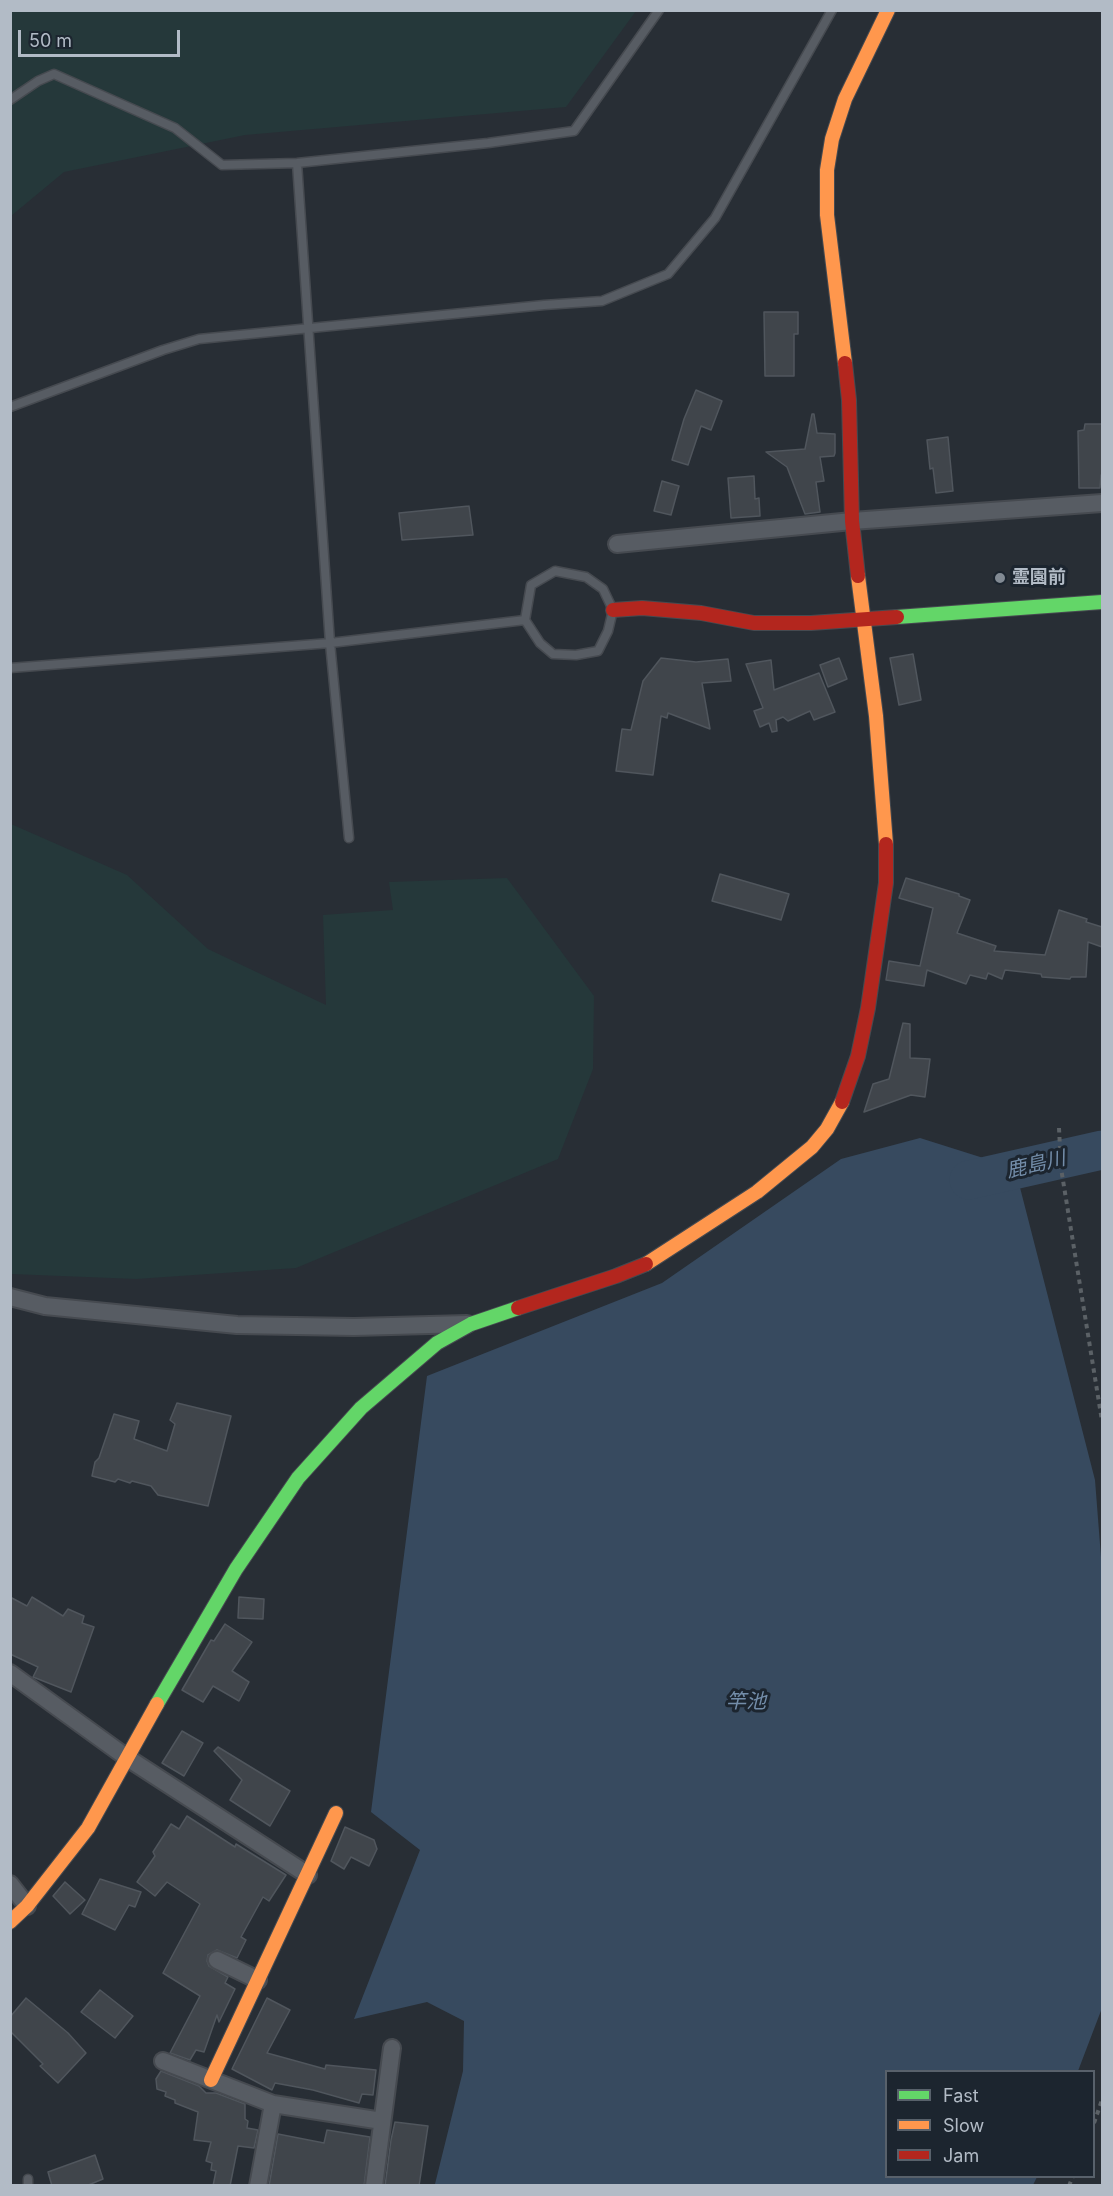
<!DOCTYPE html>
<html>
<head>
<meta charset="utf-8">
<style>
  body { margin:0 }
  #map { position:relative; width:1113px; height:2196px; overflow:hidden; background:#282e35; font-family:Inter,sans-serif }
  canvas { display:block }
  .frame { position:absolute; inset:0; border:12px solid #b2bbc6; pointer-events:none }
  .legend { position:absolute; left:885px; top:2070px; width:210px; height:108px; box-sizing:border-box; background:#1c252f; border:2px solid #58616b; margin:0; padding:8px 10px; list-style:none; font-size:18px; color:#b2bbc6 }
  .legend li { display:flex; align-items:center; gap:12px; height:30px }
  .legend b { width:30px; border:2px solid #58616b }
  .scale { position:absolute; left:18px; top:30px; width:162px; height:27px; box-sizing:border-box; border:3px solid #b2bbc6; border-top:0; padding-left:8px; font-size:18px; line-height:21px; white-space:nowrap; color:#b2bbc6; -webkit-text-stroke:4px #1c252f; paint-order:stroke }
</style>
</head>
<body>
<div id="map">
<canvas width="1113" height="2196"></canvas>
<div class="frame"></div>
<ul class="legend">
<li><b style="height:8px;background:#63d668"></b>Fast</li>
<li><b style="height:8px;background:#ff974d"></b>Slow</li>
<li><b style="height:8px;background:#b3261e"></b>Jam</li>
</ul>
<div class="scale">50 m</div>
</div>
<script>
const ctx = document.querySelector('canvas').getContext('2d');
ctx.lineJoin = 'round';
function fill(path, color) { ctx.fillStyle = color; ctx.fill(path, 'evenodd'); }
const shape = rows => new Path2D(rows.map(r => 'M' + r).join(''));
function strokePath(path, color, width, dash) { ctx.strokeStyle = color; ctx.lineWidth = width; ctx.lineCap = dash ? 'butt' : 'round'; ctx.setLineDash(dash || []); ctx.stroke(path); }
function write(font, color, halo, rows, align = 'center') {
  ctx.font = font + ' Inter,"Noto Sans JP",sans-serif'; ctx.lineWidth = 6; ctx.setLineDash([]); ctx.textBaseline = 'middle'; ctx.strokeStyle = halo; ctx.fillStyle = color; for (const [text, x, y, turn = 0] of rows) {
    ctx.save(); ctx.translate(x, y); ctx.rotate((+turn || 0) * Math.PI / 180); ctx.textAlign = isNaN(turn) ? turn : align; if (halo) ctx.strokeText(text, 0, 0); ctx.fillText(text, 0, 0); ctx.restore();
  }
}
const green = shape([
  [11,11,636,11,566,107,245,135,64,172,11,216],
  [11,824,127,875,208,949,326,1005,323,915,393,910,389,882,507,878,594,996,593,1069,558,1159,296,1268,136,1279,11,1274]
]);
const water = shape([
  [920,1138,1015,1168,1095,1480,1102,1570,1102,2008,1078,2071,886,2072,886,2176,1037,2177,1033,2185,436,2185,435,2184,463,2071,464,2021,427,2002,354,2019,420,1850,371,1812,427,1376,662,1283,841,1159]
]);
const river = shape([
  [969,1180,1102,1150]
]);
const building = shape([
  [764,312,798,312,798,334,794,334,794,376,765,376,764,312],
  [696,390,722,401,711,430,701,426,688,465,672,460,684,419,696,390],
  [812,414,814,414,817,433,835,434,835,453,834,456,820,457,824,481,816,482,820,512,805,514,787,467,766,452,805,449,812,414],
  [1085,424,1102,424,1102,475,1101,475,1100,488,1079,488,1078,431,1084,430,1085,424],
  [948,437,953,491,936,493,933,468,930,469,927,440,948,437],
  [754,476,755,499,759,498,760,516,731,518,728,478,754,476],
  [662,481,679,486,671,515,654,511,662,481],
  [469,506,473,535,402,540,399,513,469,506],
  [913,654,921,700,899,705,890,658,913,654],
  [661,658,696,662,728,659,731,681,702,683,710,729,668,713,667,718,661,716,653,775,616,771,622,729,631,730,643,681,661,658],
  [839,658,847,679,828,687,820,665,839,658],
  [771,660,774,690,819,673,835,712,814,720,810,711,788,721,783,717,776,720,777,731,772,732,769,723,760,727,754,711,763,708,746,664,771,660],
  [720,874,789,894,781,920,712,901,720,874],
  [906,878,959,894,959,896,970,900,957,933,996,946,994,951,1045,955,1059,910,1087,919,1086,922,1102,927,1102,947,1088,942,1086,977,1071,977,1070,979,1042,977,1041,974,1005,970,1002,979,988,973,986,979,970,975,966,984,927,970,924,986,886,980,889,961,920,966,933,908,899,898,906,878],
  [903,1023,910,1024,910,1058,930,1059,925,1097,911,1095,864,1112,873,1084,889,1079,903,1023],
  [177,1403,231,1416,208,1506,158,1495,151,1486,132,1481,130,1483,118,1479,115,1482,92,1476,95,1462,99,1458,114,1414,139,1421,134,1439,167,1451,175,1424,170,1420,177,1403],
  [10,1597,27,1606,32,1597,63,1616,68,1609,84,1616,82,1623,94,1627,71,1692,33,1677,38,1667,10,1654,10,1597],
  [239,1597,264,1599,263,1619,238,1618,239,1597],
  [225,1624,252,1642,232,1671,249,1682,239,1701,213,1686,203,1702,182,1690,211,1640,214,1641,225,1624],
  [182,1731,203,1743,184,1776,162,1763,182,1731],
  [218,1747,290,1791,270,1826,230,1800,242,1780,214,1751,218,1747],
  [187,1816,235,1847,236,1844,286,1875,269,1901,263,1897,241,1937,246,1940,237,1958,217,1950,208,1955,207,1961,209,1966,228,1977,225,1983,235,1989,219,2022,217,2015,204,2052,196,2050,190,2060,170,2053,200,1996,163,1973,200,1904,167,1882,155,1896,137,1882,155,1856,153,1852,171,1824,179,1829,187,1816],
  [345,1827,374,1840,377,1849,369,1866,351,1857,344,1869,331,1861,345,1827],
  [100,1879,141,1892,135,1907,129,1905,115,1930,82,1914,100,1879],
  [65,1882,85,1900,70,1914,53,1896,65,1882],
  [100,1990,133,2016,115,2038,81,2012,100,1990],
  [26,1998,68,2033,86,2053,58,2083,40,2066,43,2064,10,2031,10,2017,26,1998],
  [267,1998,290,2010,267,2053,325,2069,326,2065,376,2070,373,2095,362,2094,359,2103,313,2090,275,2083,272,2090,232,2069,267,1998],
  [161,2071,199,2086,206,2093,216,2093,245,2104,245,2119,248,2121,247,2128,258,2130,254,2148,238,2146,230,2186,213,2186,216,2171,211,2170,212,2163,206,2161,211,2142,194,2140,198,2112,175,2103,175,2100,165,2096,166,2092,157,2089,156,2079,161,2071],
  [395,2122,428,2126,419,2186,385,2186,391,2140,395,2122],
  [327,2130,370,2137,364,2186,269,2186,278,2134,324,2143,327,2130],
  [95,2155,103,2179,86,2186,52,2186,48,2172,95,2155]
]);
const path = shape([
  [1059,1128,1061,1168,1102,1421],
  [1094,2123,1102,2100],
  [1069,2186,1073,2176]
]);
const lane = shape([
  [10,100,38,81,54,74,175,128,222,165,297,163,488,143,574,131,659,10],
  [297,163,330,643,349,838],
  [10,407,163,350,199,339,544,305,602,301,668,274,715,218,832,10],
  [555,571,586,577,603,589,613,610,608,631,598,651,576,655,553,654,540,643,525,620,531,585,555,571],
  [10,668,330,643,525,620],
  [28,2179,28,2186]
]);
const street = shape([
  [617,544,852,521,1102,503],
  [10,1297,45,1306,237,1325,354,1327,467,1324],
  [10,1673,126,1757,308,1875],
  [10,1884,27,1906],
  [217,1960,258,1980],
  [163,2061,273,2104,382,2121],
  [258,2186,273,2104],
  [374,2186,392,2048]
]);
const fast = shape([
  [897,617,1102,602],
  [157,1704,236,1569,298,1478,361,1408,437,1343,471,1324,518,1308]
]);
const slow = shape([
  [845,363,827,215,827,170,832,139,845,99,888,10],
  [858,576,876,716,886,844],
  [646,1264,757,1192,812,1147,827,1129,842,1102],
  [10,1922,27,1906,88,1828,157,1704],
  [211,2080,336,1813]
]);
const jam = shape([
  [845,363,849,400,852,521,858,576],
  [613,610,642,608,701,613,754,623,811,623,897,617],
  [842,1102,858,1056,868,1008,886,883,886,844],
  [518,1308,616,1276,646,1264]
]);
const markers = [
  [1000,578,6,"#828a93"]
];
const poiNames = [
  ["霊園前",1012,578]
];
const waterNames = [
  ["鹿島川",1036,1165,-13],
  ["竿池",746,1702]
];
fill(green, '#25383a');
fill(water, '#374a5f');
strokePath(river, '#374a5f', 39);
fill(building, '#40454b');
strokePath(building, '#50565d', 1.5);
strokePath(lane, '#464a50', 11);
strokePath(street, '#464a50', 20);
strokePath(fast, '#464a50', 16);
strokePath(slow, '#464a50', 16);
strokePath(jam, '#464a50', 16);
strokePath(path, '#5b6166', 4, [4.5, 4.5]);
strokePath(lane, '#575c63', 8);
strokePath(street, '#575c63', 16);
strokePath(fast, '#63d668', 14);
strokePath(slow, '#ff974d', 14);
strokePath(jam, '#b3261e', 14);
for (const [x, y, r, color] of markers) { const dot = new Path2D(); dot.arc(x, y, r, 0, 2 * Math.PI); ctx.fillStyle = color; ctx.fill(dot); strokePath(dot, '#1c252f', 2); }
write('bold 18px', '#b2bbc6', '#1c252f', poiNames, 'left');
write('italic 20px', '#738da9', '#1c252f', waterNames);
</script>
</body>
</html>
